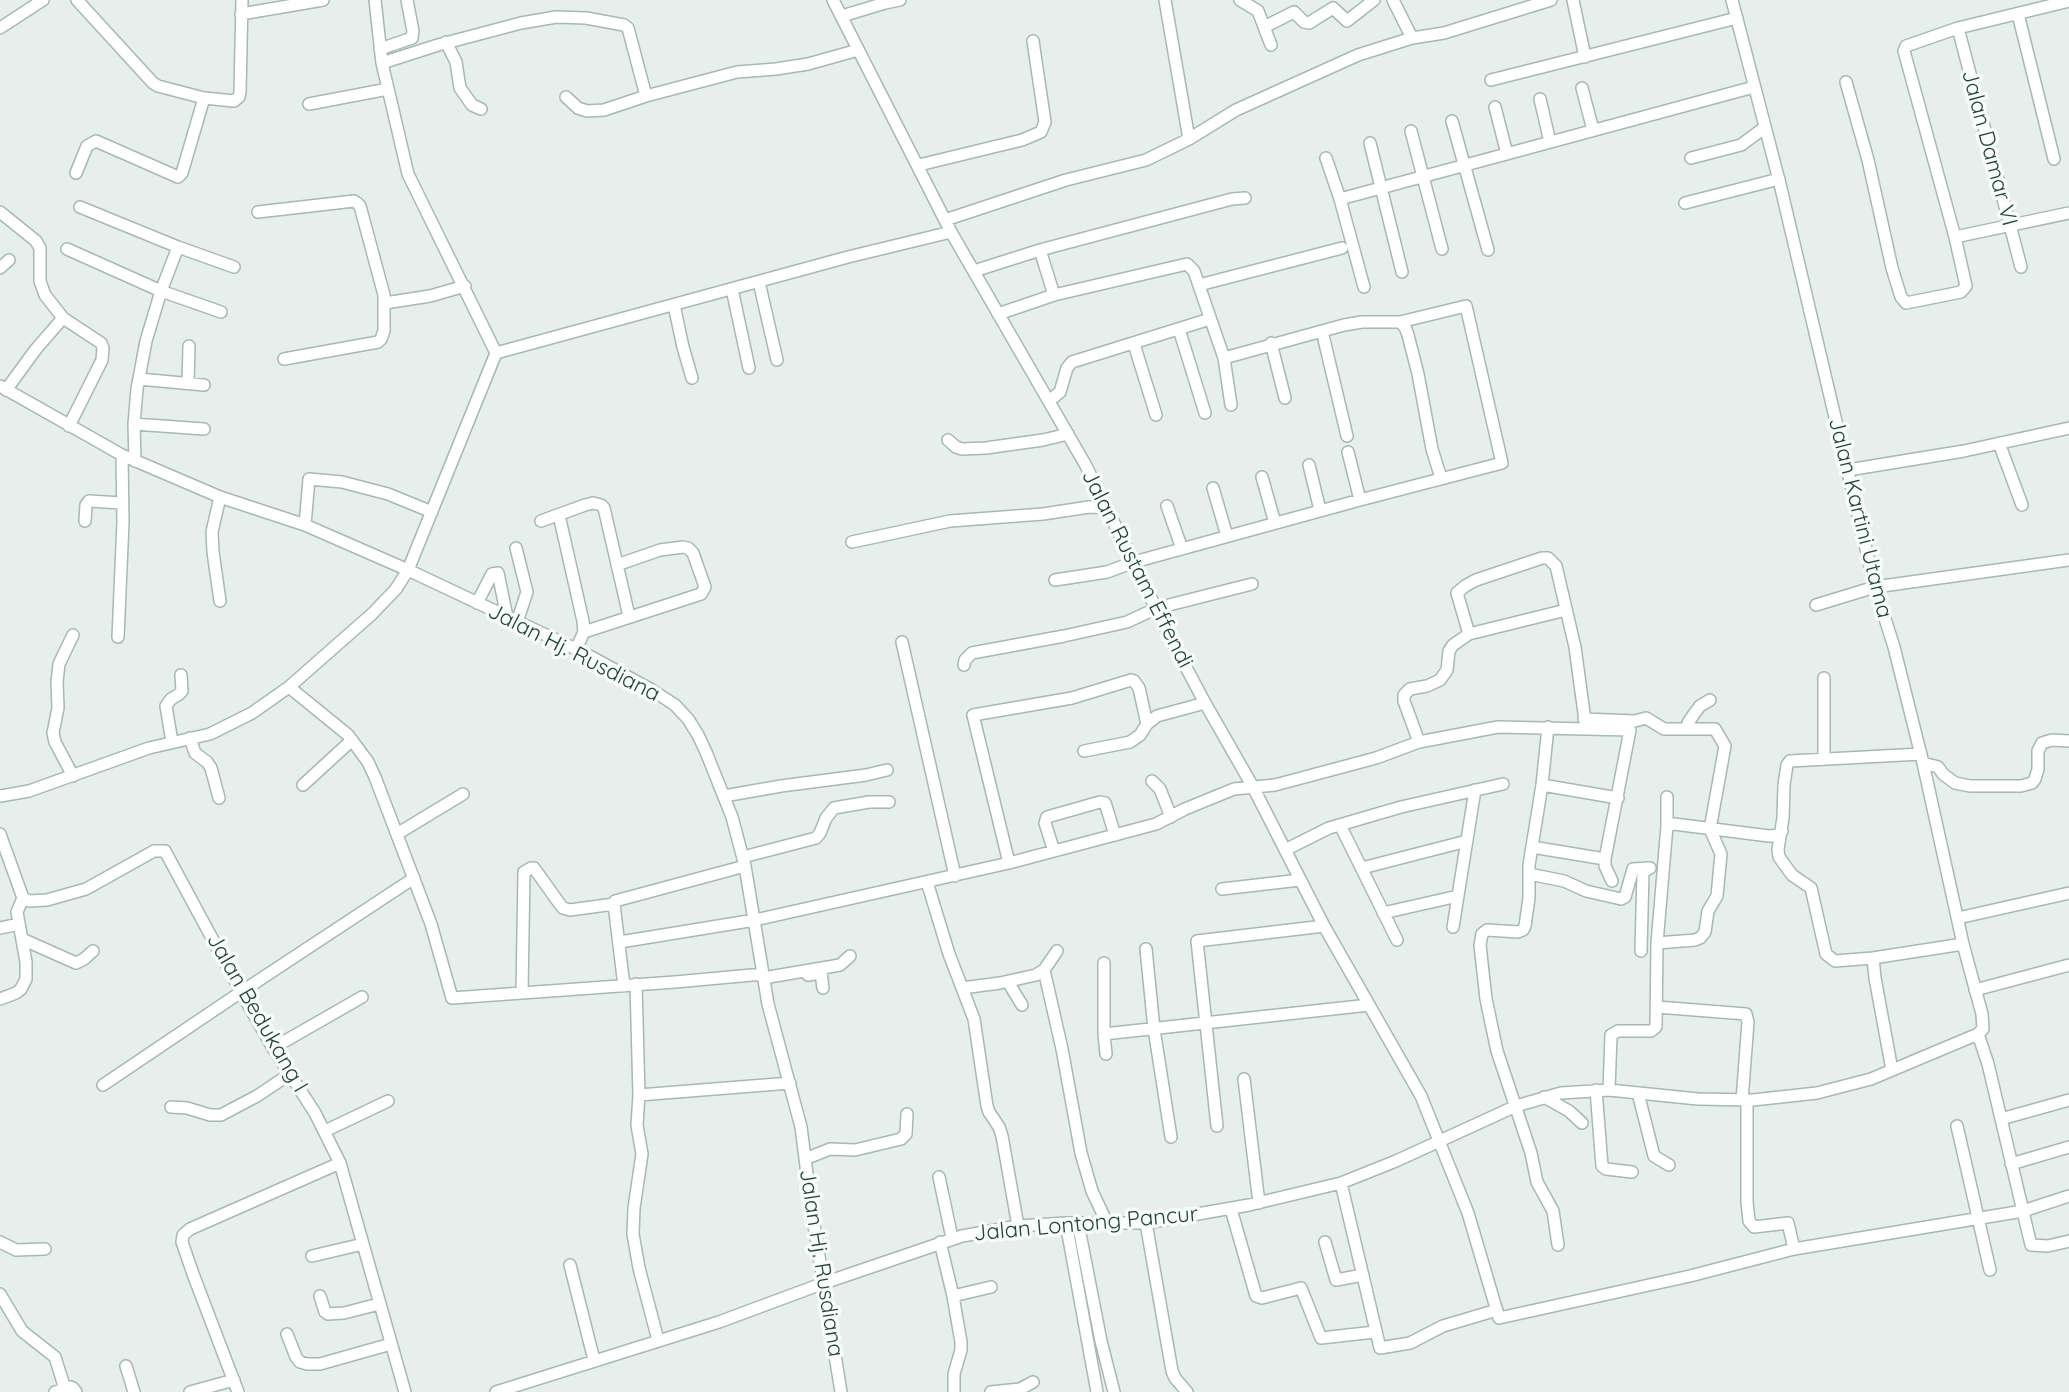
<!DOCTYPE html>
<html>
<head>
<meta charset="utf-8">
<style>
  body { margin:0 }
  canvas { display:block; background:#e6efeb }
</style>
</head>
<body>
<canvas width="2069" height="1392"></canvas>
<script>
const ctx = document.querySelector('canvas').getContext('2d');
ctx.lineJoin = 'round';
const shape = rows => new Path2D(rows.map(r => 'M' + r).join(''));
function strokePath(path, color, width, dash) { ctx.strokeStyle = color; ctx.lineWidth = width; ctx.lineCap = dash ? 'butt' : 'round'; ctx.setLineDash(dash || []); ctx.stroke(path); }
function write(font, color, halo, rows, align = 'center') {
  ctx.font = font + ' Quicksand,sans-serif'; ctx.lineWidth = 7; ctx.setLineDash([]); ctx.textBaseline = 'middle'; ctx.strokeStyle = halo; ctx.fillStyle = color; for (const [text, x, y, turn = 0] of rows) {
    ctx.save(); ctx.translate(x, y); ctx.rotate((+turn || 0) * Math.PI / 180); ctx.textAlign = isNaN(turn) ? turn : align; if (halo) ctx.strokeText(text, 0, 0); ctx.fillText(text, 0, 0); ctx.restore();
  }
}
const minor = shape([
  [77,0,153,83,158,86,204,98,234,101,239,97,240,92,242,0],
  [833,0,951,232,1085,464,1172,641,1205,703,1253,787,1324,926,1421,1096,1468,1213,1499,1318,1690,1276,1794,1249,2023,1211,2069,1196],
  [1165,0,1189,139],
  [1240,0,1258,11,1271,45],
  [1393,0,1412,38],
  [1573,0,1585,57],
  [1732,0,1780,184,1875,587,1894,647,1923,763,1963,944,1982,1014,1983,1029,1978,1034],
  [241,14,323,0],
  [2018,14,2054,159],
  [842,16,885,3,900,0],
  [1264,27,1294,12,1304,22,1309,23,1333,8,1347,21,1374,0],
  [0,28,43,0],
  [1958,28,2021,267],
  [446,42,456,62,460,88,472,105,481,109],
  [380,49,412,38,413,31,407,0],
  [382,63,438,45,521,23,556,17,586,18,624,25,628,28,646,96],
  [1491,80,1737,18],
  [1846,82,1868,160,1892,268,1901,297,1906,303,1961,292,1966,286,1955,237,1904,51,1906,46,1958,28,2069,1],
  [1582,88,1593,130],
  [566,97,578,108,587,111,604,110,646,96,737,72,776,69,808,64,858,50],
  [1540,99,1550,142],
  [309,104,388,89],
  [1495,107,1507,154],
  [1452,121,1488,250],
  [1411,131,1442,249],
  [1370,143,1402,272],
  [1326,158,1340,199,1754,87],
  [1691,158,1741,145,1764,128],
  [919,165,1022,140,1041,132,1045,122,1033,41],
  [76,173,87,146,96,141,178,177,182,173,204,98],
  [1340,199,1364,287],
  [1685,203,1779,179],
  [80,207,178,247],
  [0,212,36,241,40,248,40,281,45,295,63,318,101,343,103,348,102,360,69,426],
  [258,212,354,201,357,203,360,206,384,295,384,331,381,339,378,342,284,359],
  [945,220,1066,180,1146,160,1189,139,1236,110,1358,55,1412,38,1444,33,1551,0],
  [1955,237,2069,213],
  [67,249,161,291,221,312],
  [1040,250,1054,295],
  [0,268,9,260],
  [974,271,1040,250,1232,199,1245,198],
  [759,282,777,360],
  [1199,285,1342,248],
  [732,289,749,368],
  [385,303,430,296,465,286],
  [674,305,683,347,692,378],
  [998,314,1054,295,1187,264,1194,271,1224,358,1344,325,1362,322,1400,322,1405,327,1408,335,1418,374,1432,449,1441,478],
  [1179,329,1205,413],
  [1322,331,1347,436],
  [1271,343,1285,398],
  [1134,344,1156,415],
  [496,353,848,257,951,232],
  [1224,358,1231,405],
  [139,379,204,385],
  [188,383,189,346],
  [0,386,122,455,220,497,305,525,408,570,582,652,652,690,675,705,688,719,698,735,706,752,732,817,745,866,768,1004,801,1127,812,1213,841,1392],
  [6,390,36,349,63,318],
  [1049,401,1060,392,1067,368,1072,362,1210,319],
  [134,424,204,429],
  [948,440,956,447,962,449,986,448,1043,440,1068,434],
  [1999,443,2022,505],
  [135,461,134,424,137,389,146,341,161,291,178,247,234,267],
  [1309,465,1320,510],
  [1848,470,1964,451,2069,428],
  [1262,477,1275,523],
  [1213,488,1227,536],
  [220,497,212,532,213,552,220,601],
  [1360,500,1502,463,1466,306,1400,322],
  [1167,506,1182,549],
  [559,515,583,621,584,632,576,649],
  [85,521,86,505,89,501,122,503],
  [541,521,585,505,593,503,601,505,604,508,629,616],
  [305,525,309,479,342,482,388,494,432,512],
  [852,542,950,521,1043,514,1089,507,1107,508],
  [516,548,527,592,517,622],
  [1055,580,1107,572,1134,562,1360,500,1348,452],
  [477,603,492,574,498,573,507,617],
  [1816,605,1875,587,2069,560],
  [584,632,701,594,705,587,693,553,688,548,683,547,660,550,617,565],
  [1469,634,1566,610],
  [118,637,123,522,122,455],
  [902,642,955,876],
  [964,665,965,660,972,653,1064,636,1127,622,1157,608,1252,584],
  [289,687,348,735,368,762,375,777,431,924,452,998,675,982,763,974],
  [1584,719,1635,721,1646,718,1664,729,1715,729,1725,746,1710,829,1721,854,1717,896,1708,911,1705,932,1700,938,1695,940,1657,943],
  [1548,727,1542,785,1529,865,1529,898,1525,926,1523,930,1518,932,1487,930,1482,934,1480,945,1486,999,1497,1051,1531,1153,1537,1182,1553,1211,1558,1245],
  [1689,728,1688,723,1694,714,1700,706,1710,700],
  [190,738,195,753,207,762,211,768,219,798],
  [172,742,166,706,171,699,178,695,182,691,181,675],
  [1419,742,1404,701,1404,695,1410,689,1427,686,1440,680,1447,670,1449,651,1453,645,1469,634,1457,593,1465,586,1476,580,1542,558,1548,558,1556,566,1575,647,1586,728],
  [1084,751,1130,742,1140,735,1147,724,1157,716,1205,703],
  [1921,754,1790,761,1787,765,1784,785,1783,818,1778,849,1779,857,1792,875,1811,888,1826,954,1835,961,1873,958,1963,944],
  [1824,759,1824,678],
  [1923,763,1938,767,1943,774,1955,783,1970,786,2021,786,2032,783,2035,779,2038,769,2038,751,2042,743,2052,740,2069,741],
  [73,776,55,742,53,733,58,708,57,682,59,664,73,635],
  [1152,781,1160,789,1171,817],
  [303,785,352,740],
  [1542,785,1618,798],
  [0,796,29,791,149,748,210,734,252,713,289,687,372,614,396,589,408,570,496,353,408,174,382,63,375,0],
  [724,796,781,786,866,775,887,770],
  [1340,825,1397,940],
  [1667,826,1674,824,1769,836,1779,835,1782,831],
  [0,834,23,898],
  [397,834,463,794],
  [1285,850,1329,828,1401,807,1503,784],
  [1054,851,1045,823,1047,817,1100,802,1105,803,1106,806,1115,835],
  [743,857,816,838,820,833,826,818,834,808,869,802,889,802],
  [1605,859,1605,866,1612,881],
  [1009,863,973,715,1072,698,1131,680,1134,681,1139,688,1147,724],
  [1362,868,1467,841],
  [1529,874,1564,881,1586,891,1621,899,1625,897,1633,869,1649,868],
  [927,882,949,954,974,1019,987,1106,989,1112,999,1127,1002,1136,1018,1226],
  [1222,889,1300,880],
  [23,898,29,901,47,900,86,889,154,851,165,851,241,992,273,1048,315,1113,340,1163,405,1392],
  [1383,913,1458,896],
  [1958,918,2069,893],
  [1453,927,1475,790],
  [0,928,19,924],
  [22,939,76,963,84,959,93,951],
  [620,942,755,920,1009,863,1156,824,1185,809,1234,789,1275,785,1376,758,1419,742,1498,727,1630,730,1605,859,1532,847],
  [1146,949,1154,1029,1171,1137],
  [1641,951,1643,872,1650,868],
  [1873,958,1875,978,1892,1070],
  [1104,963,1104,1034,1106,1054],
  [1044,970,1062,1049,1081,1153,1092,1191,1107,1223],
  [808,975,821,973,823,988],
  [763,978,840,965,850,956],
  [1008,982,1022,1005],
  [636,984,639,1095,637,1125,642,1154,634,1208,633,1234,639,1268,658,1340],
  [624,986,614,904,615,901,745,866],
  [962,988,1000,983,1036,975,1044,970,1057,951],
  [1975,990,2069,965],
  [522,993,524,872,531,868,534,868,559,903,563,908,570,910,614,904],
  [0,999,16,993,21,989,26,979,26,962,17,912,23,898],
  [1657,1007,1746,1014,1748,1022,1742,1100],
  [1104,1034,1369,1005],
  [1978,1034,1988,1064,2031,1245,2048,1246,2069,1241],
  [273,1048,362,997],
  [1244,1079,1259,1203],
  [103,1085,241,992,414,878],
  [1596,1090,1602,1166,1606,1169,1632,1172],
  [1609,1090,1611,1035,1618,1031,1651,1031,1656,1027,1657,943,1667,826,1667,797],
  [1638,1093,1654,1156,1669,1165],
  [639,1095,790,1083],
  [1544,1097,1569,1111,1582,1123],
  [1747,1100,1747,1202,1749,1221,1754,1227,1788,1223,1794,1249],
  [171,1107,187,1108,210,1115,221,1115,257,1096,290,1074],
  [2001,1119,2069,1100],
  [1217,1126,1197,941,1324,926],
  [1957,1126,1990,1270],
  [325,1131,388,1101],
  [805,1159,830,1149,855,1150,901,1139,906,1134,907,1114],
  [2011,1164,2069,1147],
  [939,1177,952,1238],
  [1341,1183,1380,1348,1410,1343,1443,1326,1497,1310],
  [1231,1209,1256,1296,1262,1298,1301,1288,1321,1338,1375,1332],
  [1066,1223,1097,1392],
  [1078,1223,1101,1341,1114,1392],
  [1146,1223,1172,1371,1175,1378,1187,1392],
  [0,1242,16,1250,45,1249],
  [940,1242,953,1296,991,1287],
  [1325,1242,1336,1280,1363,1275],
  [312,1256,363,1244],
  [570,1265,594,1360],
  [0,1294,22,1331,55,1357,65,1389],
  [320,1296,325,1312,328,1314,344,1313,379,1304],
  [953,1296,961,1342,961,1350,954,1374,954,1392],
  [287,1334,296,1357,300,1362,307,1364,320,1364,391,1344],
  [126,1366,134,1392],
  [55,1392,70,1387,73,1388,76,1392],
  [190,1392,234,1380],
  [238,1392,193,1274,182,1242,183,1235,190,1229,340,1163],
  [496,1392,719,1322,824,1283,962,1236,1018,1226,1066,1223,1146,1223,1249,1205,1341,1183,1396,1161,1516,1106,1561,1093,1609,1090,1698,1099,1753,1100,1817,1093,1871,1079,1978,1034],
  [991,1392,1020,1389,1033,1382]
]);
const streetNames = [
  ["Jalan Damar VI",1989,148,75],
  ["Jalan Kartini Utama",1860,518,76],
  ["Jalan Rustam Effendi",1137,569,63],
  ["Jalan Hj. Rusdiana",574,653,27],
  ["Jalan Bedukang I",257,1013,60],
  ["Jalan Lontong Pancur",1086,1224,-5],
  ["Jalan Hj. Rusdiana",821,1263,81]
];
strokePath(minor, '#a8b8b2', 14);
strokePath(minor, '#fff', 11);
write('22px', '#24423a', '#f7fbf9', streetNames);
</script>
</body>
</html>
